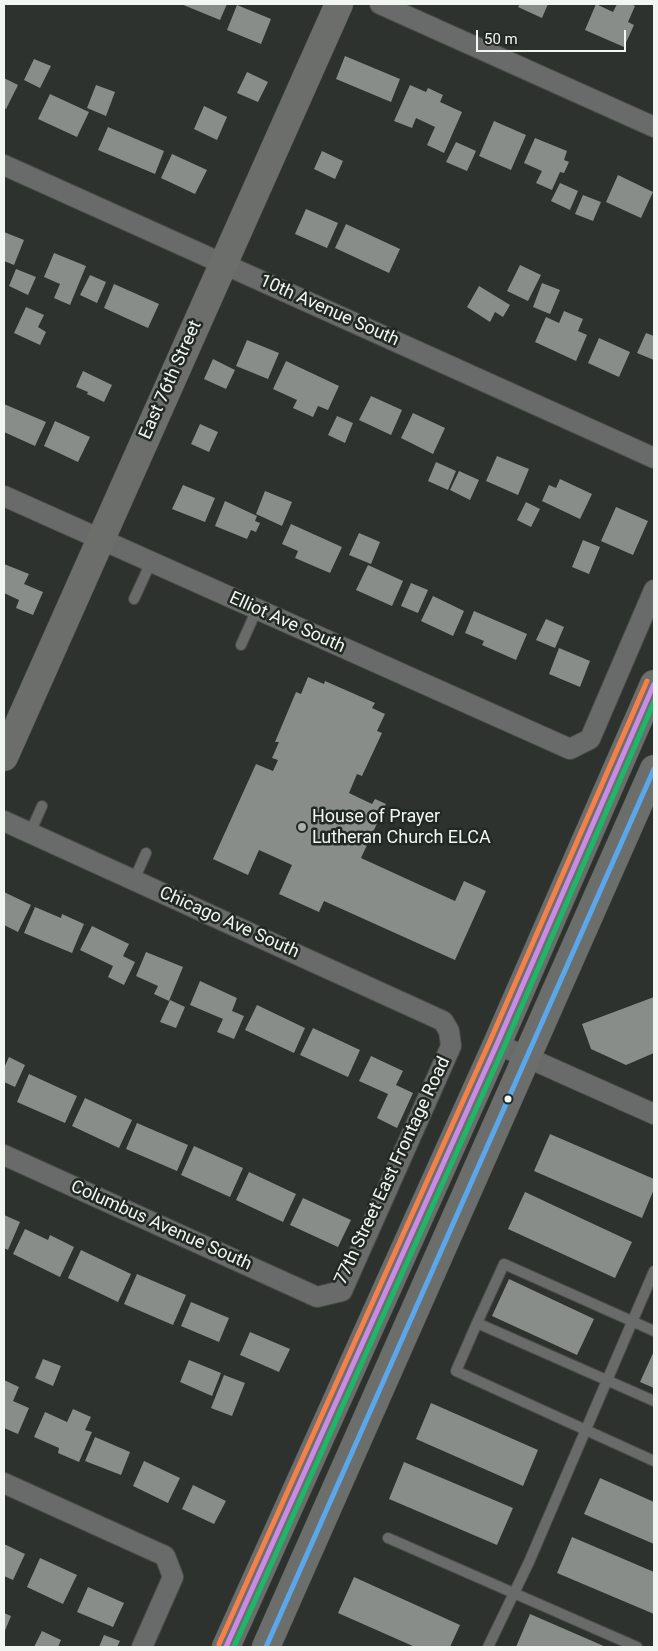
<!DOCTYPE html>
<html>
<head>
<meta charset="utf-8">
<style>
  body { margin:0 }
  #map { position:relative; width:658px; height:1651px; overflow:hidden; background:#2d322e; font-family:Roboto,sans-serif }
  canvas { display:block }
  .frame { position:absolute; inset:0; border:5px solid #f1f6f2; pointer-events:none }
  .scale { position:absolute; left:476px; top:30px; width:150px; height:22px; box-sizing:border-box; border:2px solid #f1f6f2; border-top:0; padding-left:6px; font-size:15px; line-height:18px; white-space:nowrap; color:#f1f6f2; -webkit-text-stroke:4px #222923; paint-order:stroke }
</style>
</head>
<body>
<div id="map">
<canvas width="658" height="1651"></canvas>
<div class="frame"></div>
<div class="scale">50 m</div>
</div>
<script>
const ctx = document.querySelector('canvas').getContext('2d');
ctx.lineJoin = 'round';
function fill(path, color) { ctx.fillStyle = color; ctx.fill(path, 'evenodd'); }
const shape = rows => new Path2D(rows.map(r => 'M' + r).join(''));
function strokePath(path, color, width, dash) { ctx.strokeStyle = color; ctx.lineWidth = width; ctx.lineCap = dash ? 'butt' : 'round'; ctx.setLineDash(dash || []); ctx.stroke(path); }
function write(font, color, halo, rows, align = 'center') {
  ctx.font = font + ' Roboto,sans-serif'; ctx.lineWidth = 5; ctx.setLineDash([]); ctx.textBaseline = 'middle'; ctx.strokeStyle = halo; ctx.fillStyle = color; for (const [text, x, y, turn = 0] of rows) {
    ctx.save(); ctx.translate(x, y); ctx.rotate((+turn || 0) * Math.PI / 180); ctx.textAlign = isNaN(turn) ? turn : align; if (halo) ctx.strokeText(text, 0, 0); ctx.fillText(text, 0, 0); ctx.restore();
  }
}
const building = shape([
  [181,4,227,4,220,20],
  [520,4,548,4,542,18,518,7],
  [596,4,613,12,617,4,630,4,635,6,628,22,634,25,624,47,585,30],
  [237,5,271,19,261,44,227,30],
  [345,56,400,79,391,102,336,79],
  [34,59,51,66,40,88,24,80],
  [247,72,268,82,258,102,237,93],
  [4,78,18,85,6,109,4,108],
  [96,85,115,92,106,116,87,108],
  [410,85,426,92,428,88,443,95,440,102,462,112,444,153,427,145,435,127,416,118,412,128,394,121],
  [50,94,89,112,77,137,38,119],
  [204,106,227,117,217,140,194,129],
  [494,121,526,135,511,170,479,156],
  [108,127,164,151,155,174,98,150],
  [535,138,567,151,564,160,569,162,564,173,560,172,552,190,536,183,542,171,524,163],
  [456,142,476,151,467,171,446,162],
  [322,151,343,161,335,179,314,169],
  [172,154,207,170,195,194,161,178],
  [618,175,653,192,641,218,606,202],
  [560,183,578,191,570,210,551,201],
  [583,195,601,202,593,221,575,214],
  [306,209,338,223,327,248,295,234],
  [346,224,400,249,389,273,335,248],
  [4,232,24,240,14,265,4,261],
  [54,253,86,266,70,305,54,298,60,284,44,277],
  [520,265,541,275,528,301,507,291],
  [16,269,36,277,28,295,9,286],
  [90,275,106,282,97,303,80,295],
  [542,283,560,290,550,314,533,307],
  [114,284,159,304,148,328,104,308],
  [479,286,510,305,503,317,495,312,490,322,467,307],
  [26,307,44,315,38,327,46,332,40,345,14,333],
  [564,311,583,319,578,331,587,335,576,361,535,342,546,317,559,323],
  [646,333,654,336,654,360,637,353],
  [599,338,630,352,619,377,588,363],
  [247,340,279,353,268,379,236,366],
  [213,359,235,370,226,389,204,379],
  [286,361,339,386,328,410,318,406,313,417,293,408,297,400,273,389],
  [83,371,112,385,104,402,87,394,88,392,76,387],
  [371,396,402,410,391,435,359,420],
  [4,404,46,422,35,446,4,432],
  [413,413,445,428,433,454,401,438],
  [337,416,353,423,345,443,328,435],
  [55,421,90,437,78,462,44,446],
  [200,424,218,432,209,452,191,444],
  [497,456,529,469,518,495,486,481],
  [436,462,456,471,448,490,428,481],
  [459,471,479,480,470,500,450,490],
  [560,479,592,494,580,519,542,501,549,485,556,488],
  [183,485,215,498,205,522,172,509],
  [265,491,292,502,282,526,256,514],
  [225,501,257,516,255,521,260,523,256,532,251,530,247,539,215,526],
  [526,502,540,509,531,527,517,520],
  [616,507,648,521,633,555,601,541],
  [291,524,342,547,330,573,295,558,298,551,282,544],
  [359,533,380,542,371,564,349,555],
  [583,540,600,547,589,574,572,567],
  [4,564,29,574,24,584,43,592,33,615,16,608,19,600,4,593],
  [368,565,403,581,392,606,356,590],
  [411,583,428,590,418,613,401,606],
  [433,596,464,611,453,636,421,621],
  [474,611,527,634,516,660,482,645,484,641,465,633],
  [546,619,564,627,555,648,536,640],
  [559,648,590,661,580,687,549,674],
  [308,677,324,684,325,681,375,703,372,708,385,714,377,731,382,733,362,776,357,774,349,793,372,804,375,799,386,804,361,858,455,901,464,881,486,891,455,960,324,901,319,912,279,894,292,865,259,850,248,875,213,859,256,764,273,771,278,760,272,758,279,742,275,742,296,692,301,694],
  [4,892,31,905,18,932,4,925],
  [35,907,61,918,62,914,84,924,72,953,24,933],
  [92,926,129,944,123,956,135,962,124,985,108,977,113,966,80,950],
  [146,952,183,967,169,1001,154,994,158,986,136,976],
  [200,981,237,998,232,1011,244,1016,234,1039,217,1032,223,1019,190,1005],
  [654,997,654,1053,626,1065,591,1049,582,1024],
  [170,1000,185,1007,176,1028,160,1022],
  [257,1005,305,1028,294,1053,245,1030],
  [313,1028,360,1050,348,1077,300,1055],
  [371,1056,403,1071,396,1085,413,1093,397,1128,377,1118,388,1094,359,1081],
  [9,1057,25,1065,15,1087,4,1082,4,1068],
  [29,1074,77,1096,65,1123,17,1102],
  [85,1098,132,1120,119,1148,72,1126],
  [137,1123,188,1145,177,1171,126,1149],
  [550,1134,654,1179,654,1189,642,1218,534,1171],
  [194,1146,243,1168,230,1197,181,1175],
  [249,1172,296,1194,283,1222,236,1200],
  [525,1192,632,1242,615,1278,508,1229],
  [303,1198,351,1220,338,1247,290,1225],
  [4,1215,20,1222,8,1250,4,1248],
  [25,1229,48,1240,50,1235,74,1247,60,1277,13,1254],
  [81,1250,131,1274,118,1302,68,1278],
  [137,1274,186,1295,173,1325,124,1304],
  [509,1279,594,1319,577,1355,492,1316],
  [191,1302,229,1318,219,1342,181,1326],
  [250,1332,290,1349,279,1372,240,1355],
  [654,1351,654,1388,640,1382],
  [43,1359,61,1366,53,1386,35,1378],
  [189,1360,221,1373,212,1396,180,1382],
  [224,1375,245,1383,232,1416,211,1408],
  [4,1380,19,1387,13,1401,29,1408,18,1434,4,1428],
  [431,1403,538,1450,523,1486,416,1439],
  [73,1409,91,1417,85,1430,92,1432,79,1462,58,1453,59,1448,34,1437,45,1412,67,1422],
  [95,1437,130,1452,121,1475,85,1461],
  [144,1461,180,1478,168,1503,133,1486],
  [404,1462,513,1508,497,1545,389,1499],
  [600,1478,654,1502,654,1544,584,1514],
  [193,1485,226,1501,214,1524,182,1509],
  [572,1537,654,1572,654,1614,557,1573],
  [4,1544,25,1554,13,1580,4,1576],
  [40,1558,77,1575,63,1604,27,1587],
  [354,1577,460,1625,450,1647,415,1647,338,1613],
  [88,1587,124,1603,113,1627,77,1612],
  [4,1613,11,1616,4,1633],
  [530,1614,606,1647,516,1647],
  [42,1631,61,1640,58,1647,34,1647],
  [104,1635,120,1641,117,1647,99,1647]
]);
const lane = shape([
  [134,599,151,562],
  [241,645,257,609],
  [30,833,42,806],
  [134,880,146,853],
  [477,1323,504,1264,654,1331],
  [654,1401,477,1323,456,1371,654,1461],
  [388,1538,637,1647],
  [488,1647,529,1562,654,1271]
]);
const street = shape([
  [380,4,654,127],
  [4,165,654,458],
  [4,496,570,749,590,739,654,590],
  [4,821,443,1021,449,1031,451,1046,342,1291,317,1297,4,1155],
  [497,1044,654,1114],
  [4,1483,165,1556,173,1577,142,1647]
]);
const secondary = shape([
  [4,757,339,4],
  [226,1647,497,1044,654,684],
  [266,1647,654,769]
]);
const bus1 = shape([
  [226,1647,497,1044,654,684]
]);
const bus2 = shape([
  [234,1647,504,1047,654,702]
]);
const bus3 = shape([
  [219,1644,490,1041,647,681]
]);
const bus4 = shape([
  [266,1647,654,769]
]);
const markers = [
  [302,827,5,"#acb1ad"],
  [508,1099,4.5,"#f1f6f2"]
];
const streetNames = [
  ["10th Avenue South",329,311,24],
  ["East 76th Street",171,380,-66],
  ["Elliot Ave South",287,623,24],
  ["Chicago Ave South",229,923,24],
  ["77th Street East Frontage Road",393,1171,-65],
  ["Columbus Avenue South",161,1226,24]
];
const poiNames = [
  ["House of Prayer",312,817],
  ["Lutheran Church ELCA",312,838]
];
fill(building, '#898d89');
strokePath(lane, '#494d4a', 12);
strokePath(street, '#494d4a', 22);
strokePath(secondary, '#494d4a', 29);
strokePath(lane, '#686b69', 10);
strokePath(street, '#686b69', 20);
strokePath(secondary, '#6b6e6b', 28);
strokePath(bus1, '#ca8be6', 5);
strokePath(bus2, '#1ab867', 5);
strokePath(bus3, '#f78048', 5);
strokePath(bus4, '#5aa8eb', 5);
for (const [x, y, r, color] of markers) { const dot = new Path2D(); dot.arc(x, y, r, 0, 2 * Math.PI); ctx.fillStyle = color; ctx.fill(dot); strokePath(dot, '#222923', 2); }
write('18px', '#f1f6f2', '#222923', streetNames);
write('18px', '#f1f6f2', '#222923', poiNames, 'left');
</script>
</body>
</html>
